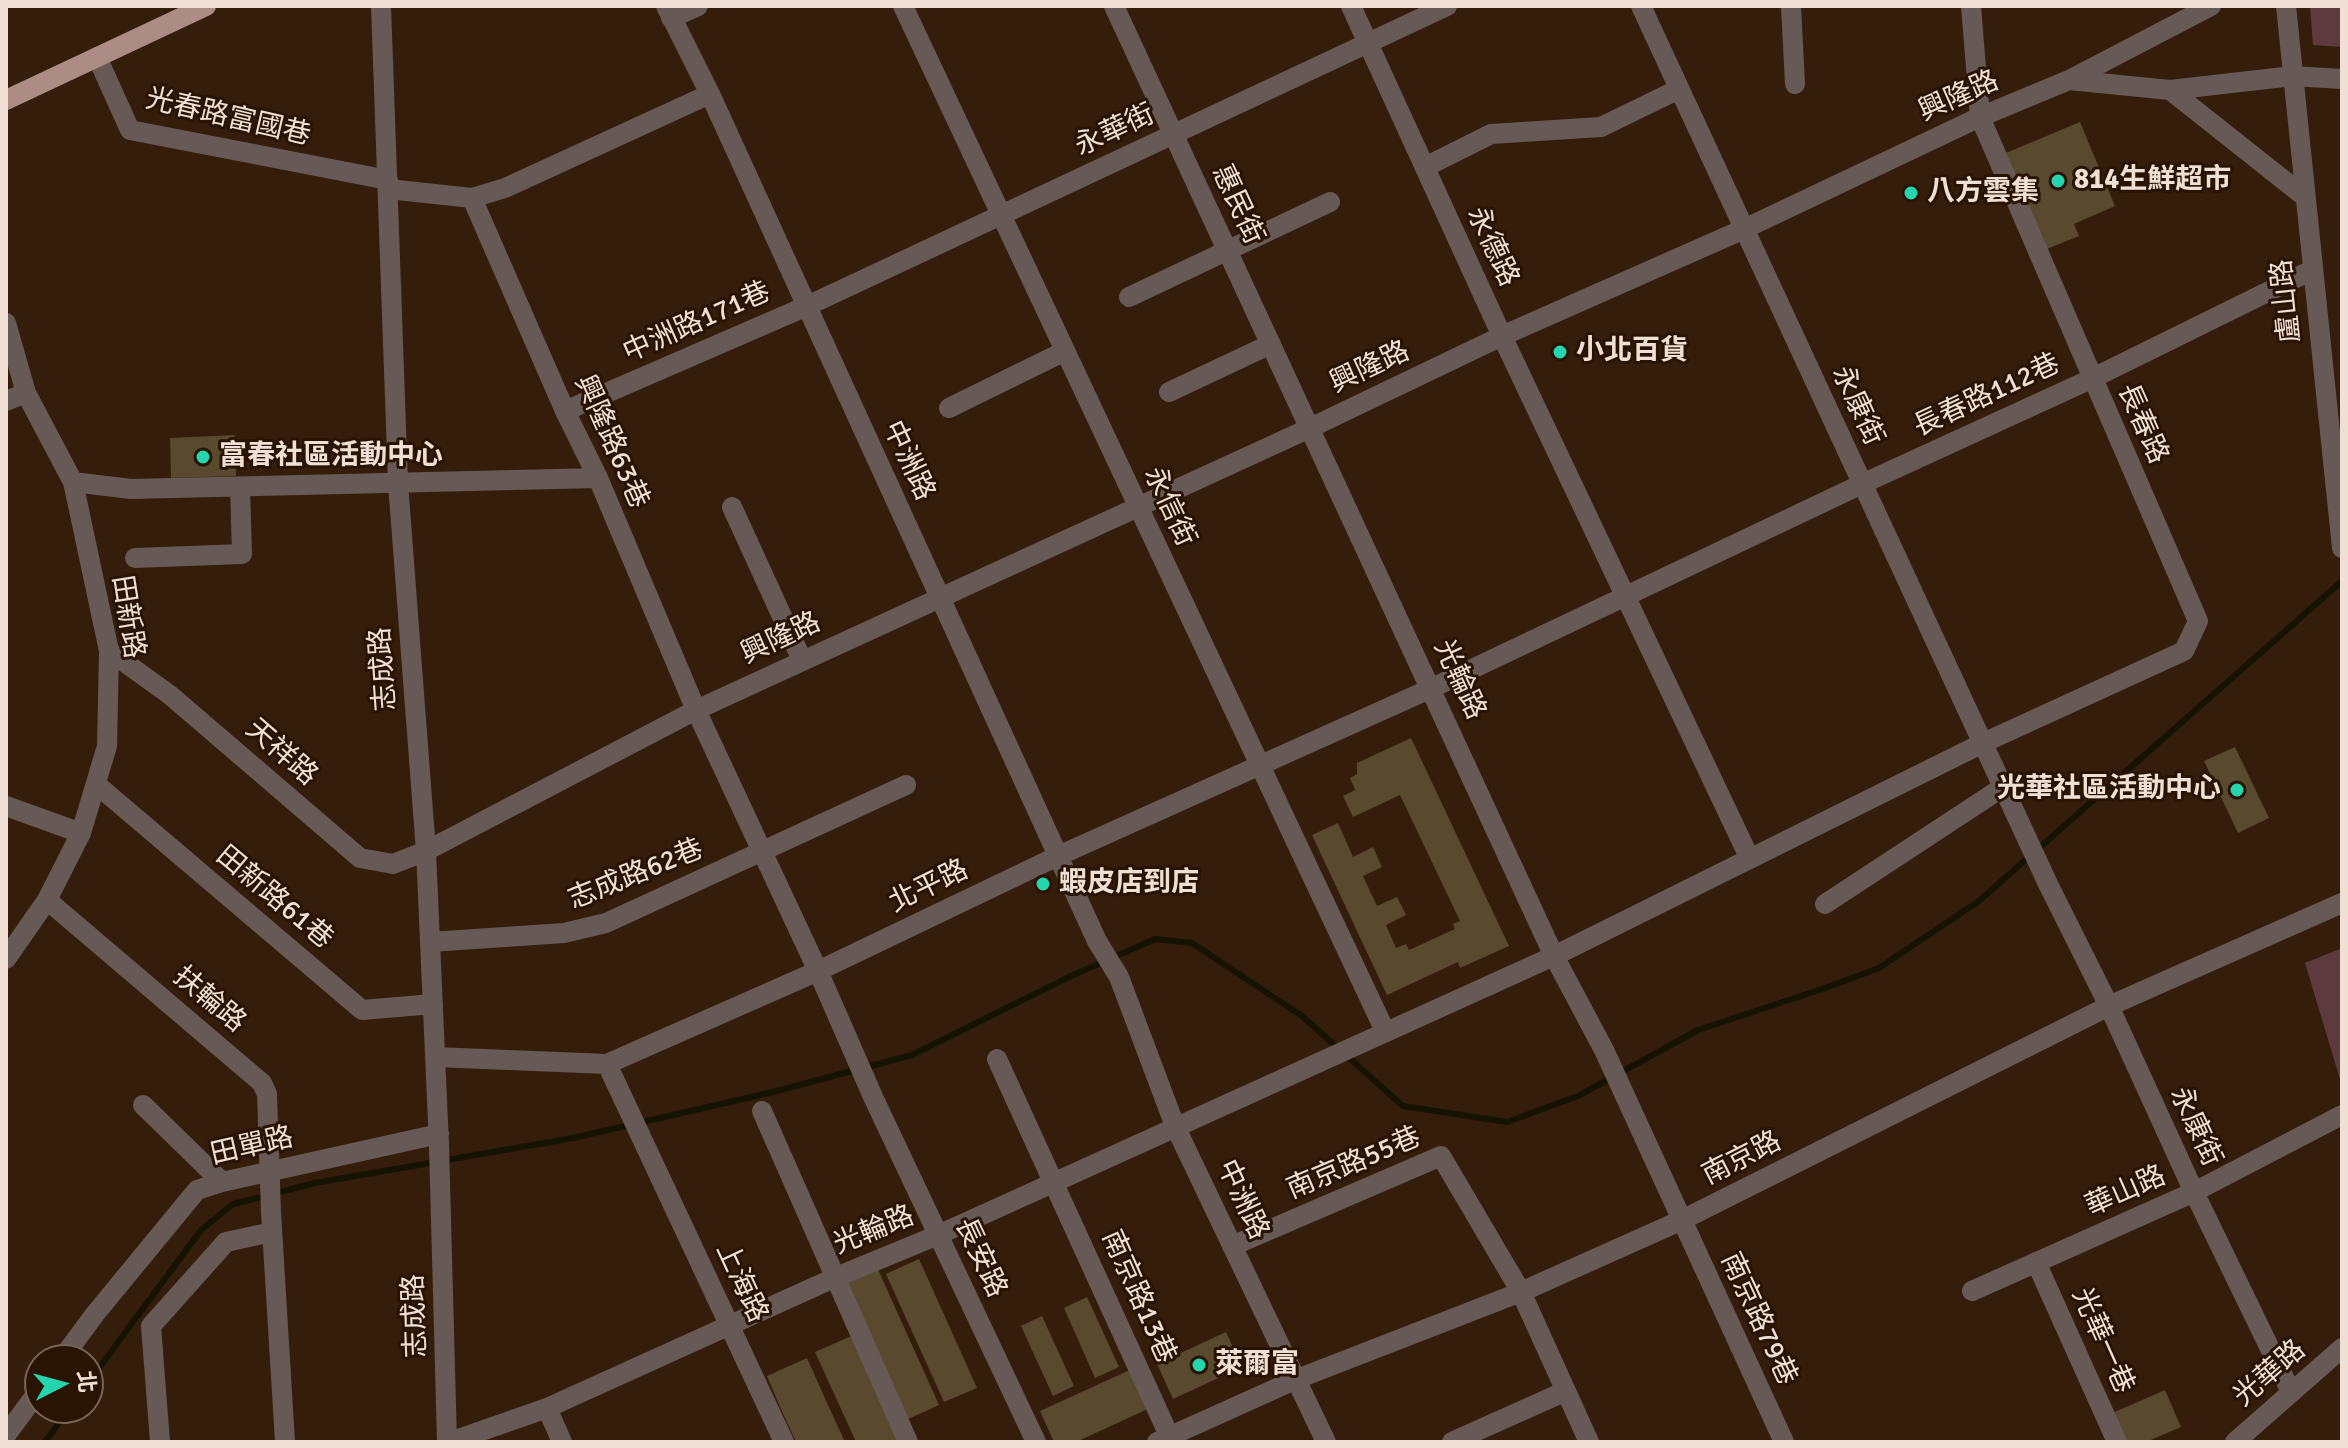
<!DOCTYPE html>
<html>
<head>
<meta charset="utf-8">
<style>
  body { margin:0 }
  #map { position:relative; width:2348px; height:1448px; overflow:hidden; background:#341d0b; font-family:Signika,"Noto Sans TC",sans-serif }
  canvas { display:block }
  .frame { position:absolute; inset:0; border:8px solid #efdfd4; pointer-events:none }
  .north { position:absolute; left:24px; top:1344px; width:80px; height:80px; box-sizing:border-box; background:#291403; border:2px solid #786557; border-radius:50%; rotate:84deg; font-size:22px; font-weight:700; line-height:32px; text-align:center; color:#efdfd4 }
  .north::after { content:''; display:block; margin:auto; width:28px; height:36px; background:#24d5af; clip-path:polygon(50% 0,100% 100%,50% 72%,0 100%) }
</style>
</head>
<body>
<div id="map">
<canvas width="2348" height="1448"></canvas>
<div class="frame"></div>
<div class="north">北</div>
</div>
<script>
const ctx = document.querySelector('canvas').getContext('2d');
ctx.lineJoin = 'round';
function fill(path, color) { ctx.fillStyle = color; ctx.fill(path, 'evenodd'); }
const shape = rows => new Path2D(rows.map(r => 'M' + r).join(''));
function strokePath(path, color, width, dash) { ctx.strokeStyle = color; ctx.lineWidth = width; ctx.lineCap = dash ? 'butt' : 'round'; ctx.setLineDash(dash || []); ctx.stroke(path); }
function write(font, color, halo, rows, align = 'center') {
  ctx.font = font + ' Signika,"Noto Sans TC",sans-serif'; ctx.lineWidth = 6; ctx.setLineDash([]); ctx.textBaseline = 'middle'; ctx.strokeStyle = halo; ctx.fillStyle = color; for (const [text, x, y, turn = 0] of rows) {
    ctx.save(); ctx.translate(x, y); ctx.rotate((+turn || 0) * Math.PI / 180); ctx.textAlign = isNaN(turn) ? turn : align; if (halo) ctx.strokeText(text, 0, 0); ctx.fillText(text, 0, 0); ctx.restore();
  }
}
const green = shape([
  [2310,6,2342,6,2342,47,2313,45],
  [2342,948,2342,1086,2305,963]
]);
const stream = shape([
  [276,1193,315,1183,573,1138,773,1092,912,1055,1071,976,1155,939,1192,943,1302,1016,1403,1106,1507,1122,1578,1096,1698,1030,1828,987,1879,968,1979,901,2342,581],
  [88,1383,201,1230,233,1204,265,1196],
  [45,1442,70,1408]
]);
const building = shape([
  [2080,122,2115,206,2074,224,2079,236,2042,251,2001,155],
  [235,435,236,476,171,478,170,438],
  [1411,738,1509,946,1460,968,1458,962,1387,995,1312,835,1338,823,1353,857,1373,847,1382,867,1363,876,1377,906,1397,897,1406,915,1386,925,1396,948,1406,944,1409,950,1455,929,1453,924,1460,921,1400,795,1353,817,1343,796,1355,790,1350,778,1357,774,1357,763],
  [2235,747,2269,818,2238,833,2204,761],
  [919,1259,977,1388,944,1402,886,1274],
  [876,1265,939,1405,904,1421,841,1281],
  [1087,1297,1119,1367,1095,1378,1064,1308],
  [1042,1316,1074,1386,1053,1396,1021,1326],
  [1226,1332,1242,1367,1173,1399,1157,1364],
  [856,1334,904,1442,856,1442,815,1352],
  [807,1358,828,1405,845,1442,796,1442,777,1400,767,1376],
  [1134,1368,1152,1407,1076,1442,1054,1442,1040,1411],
  [2165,1390,2181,1427,2146,1442,2122,1442,2110,1414]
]);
const minor = shape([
  [381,6,398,483,426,851,439,1145,447,1442],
  [666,6,710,94,1097,941,1119,977,1175,1126,1326,1442],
  [903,6,1385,1031],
  [1114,6,1554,956,1604,1050,1784,1442],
  [1351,6,1502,336,1750,859],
  [1641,6,2049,886,2109,1006,2194,1192,2291,1392],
  [1791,6,1795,84],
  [2286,6,2342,548],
  [671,18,698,6],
  [97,57,130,130,388,180],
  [2069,80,2170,90,2293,76,2342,79],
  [2170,90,2305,197],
  [1425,167,1491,134,1601,127,1679,89],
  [388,189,472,198,505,188,710,94],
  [472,198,565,411,598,478,696,710,818,971,874,1099,1036,1442],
  [1129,297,1330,202],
  [6,323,26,393,73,482,109,651,107,746,81,833,47,900,6,959],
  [1169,392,1271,344],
  [6,401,26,393],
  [949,408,1065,351],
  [565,411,807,306,1447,6],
  [73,482,131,489,598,478],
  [732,507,802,660],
  [135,558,242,554,240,487],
  [109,651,170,695,360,858,393,864,426,851,696,710,1310,428,1502,336,1744,229,1980,117,2069,80,2211,6],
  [96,784,362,1010,433,1004],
  [6,806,81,833],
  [47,900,262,1083,267,1094,271,1212,285,1442],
  [1825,904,2003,787],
  [430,942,564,933,606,923,906,785],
  [435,1057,607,1064,818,971,1058,856,1432,688,1862,484,2091,379,2312,270],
  [997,1059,1172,1442],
  [607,1064,784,1442],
  [143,1105,222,1182],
  [762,1111,908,1442],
  [1232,1246,1441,1156,1521,1292,1589,1442],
  [2036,1262,2117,1442],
  [1972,1291,2194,1192,2342,1115],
  [61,1360,95,1314,197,1190,222,1182,439,1134],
  [547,1408,562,1442],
  [6,1435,40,1389],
  [160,1442,151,1326,226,1242,272,1232],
  [450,1442,547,1408,834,1278,938,1235,1554,956,1983,743,2184,651,2198,621,1980,117,1971,6],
  [1157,1442,1297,1379,1521,1292,1682,1220,2109,1006,2342,903],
  [1452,1442,1566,1391],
  [2235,1442,2342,1348]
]);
const major = shape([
  [6,100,206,6]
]);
const markers = [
  [2058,181,8,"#24d5af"],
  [1911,193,8,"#24d5af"],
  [1560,352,8,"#24d5af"],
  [203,457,8,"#24d5af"],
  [2237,790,8,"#24d5af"],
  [1043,884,8,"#24d5af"],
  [1199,1365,8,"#24d5af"]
];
const streetNames = [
  ["興隆路",1959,97,-24],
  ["光春路富國巷",228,118,13],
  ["永華街",1115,131,-25],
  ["惠民街",1237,205,65],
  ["永德路",1492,247,65],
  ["盧山路",2287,301,-96],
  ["中洲路171巷",697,323,-24],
  ["興隆路",1370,368,-25],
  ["長春路112巷",1987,396,-25],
  ["永康街",1857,406,65],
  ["長春路",2142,424,66],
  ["興隆路63巷",611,442,66],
  ["中洲路",908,461,65],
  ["永信街",1169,507,65],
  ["田新路",127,617,81],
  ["興隆路",781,639,-25],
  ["志成路",384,669,-94],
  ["光輪路",1459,680,65],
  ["天祥路",281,753,41],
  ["志成路62巷",636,875,-22],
  ["北平路",929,887,-26],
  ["田新路61巷",274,898,40],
  ["扶輪路",209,1000,40],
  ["永康街",2195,1127,65],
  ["田單路",252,1147,-13],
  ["南京路",1742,1159,-27],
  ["南京路55巷",1354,1164,-23],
  ["華山路",2126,1192,-24],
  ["中洲路",1242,1200,65],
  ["光輪路",874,1231,-22],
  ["長安路",980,1258,65],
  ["上海路",741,1283,65],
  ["南京路13巷",1138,1297,66],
  ["志成路",416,1316,-92],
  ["南京路79巷",1758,1319,65],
  ["光華一巷",2102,1341,66],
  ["光華路",2270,1374,-41]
];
const poiNames = [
  ["814生鮮超市",2074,181],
  ["八方雲集",1927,193],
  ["小北百貨",1576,352],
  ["富春社區活動中心",219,457],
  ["光華社區活動中心",2221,790,"right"],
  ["蝦皮店到店",1059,884],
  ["萊爾富",1215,1365]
];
fill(green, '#5d3a3e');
strokePath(stream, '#161200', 6);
fill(building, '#58492f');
strokePath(minor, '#675955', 20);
strokePath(major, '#ab8d85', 20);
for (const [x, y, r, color] of markers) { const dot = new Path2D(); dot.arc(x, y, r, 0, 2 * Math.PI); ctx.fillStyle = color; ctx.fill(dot); strokePath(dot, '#291403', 3); }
write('28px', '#efdfd4', '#291403', streetNames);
write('bold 28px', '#efdfd4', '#291403', poiNames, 'left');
</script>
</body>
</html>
